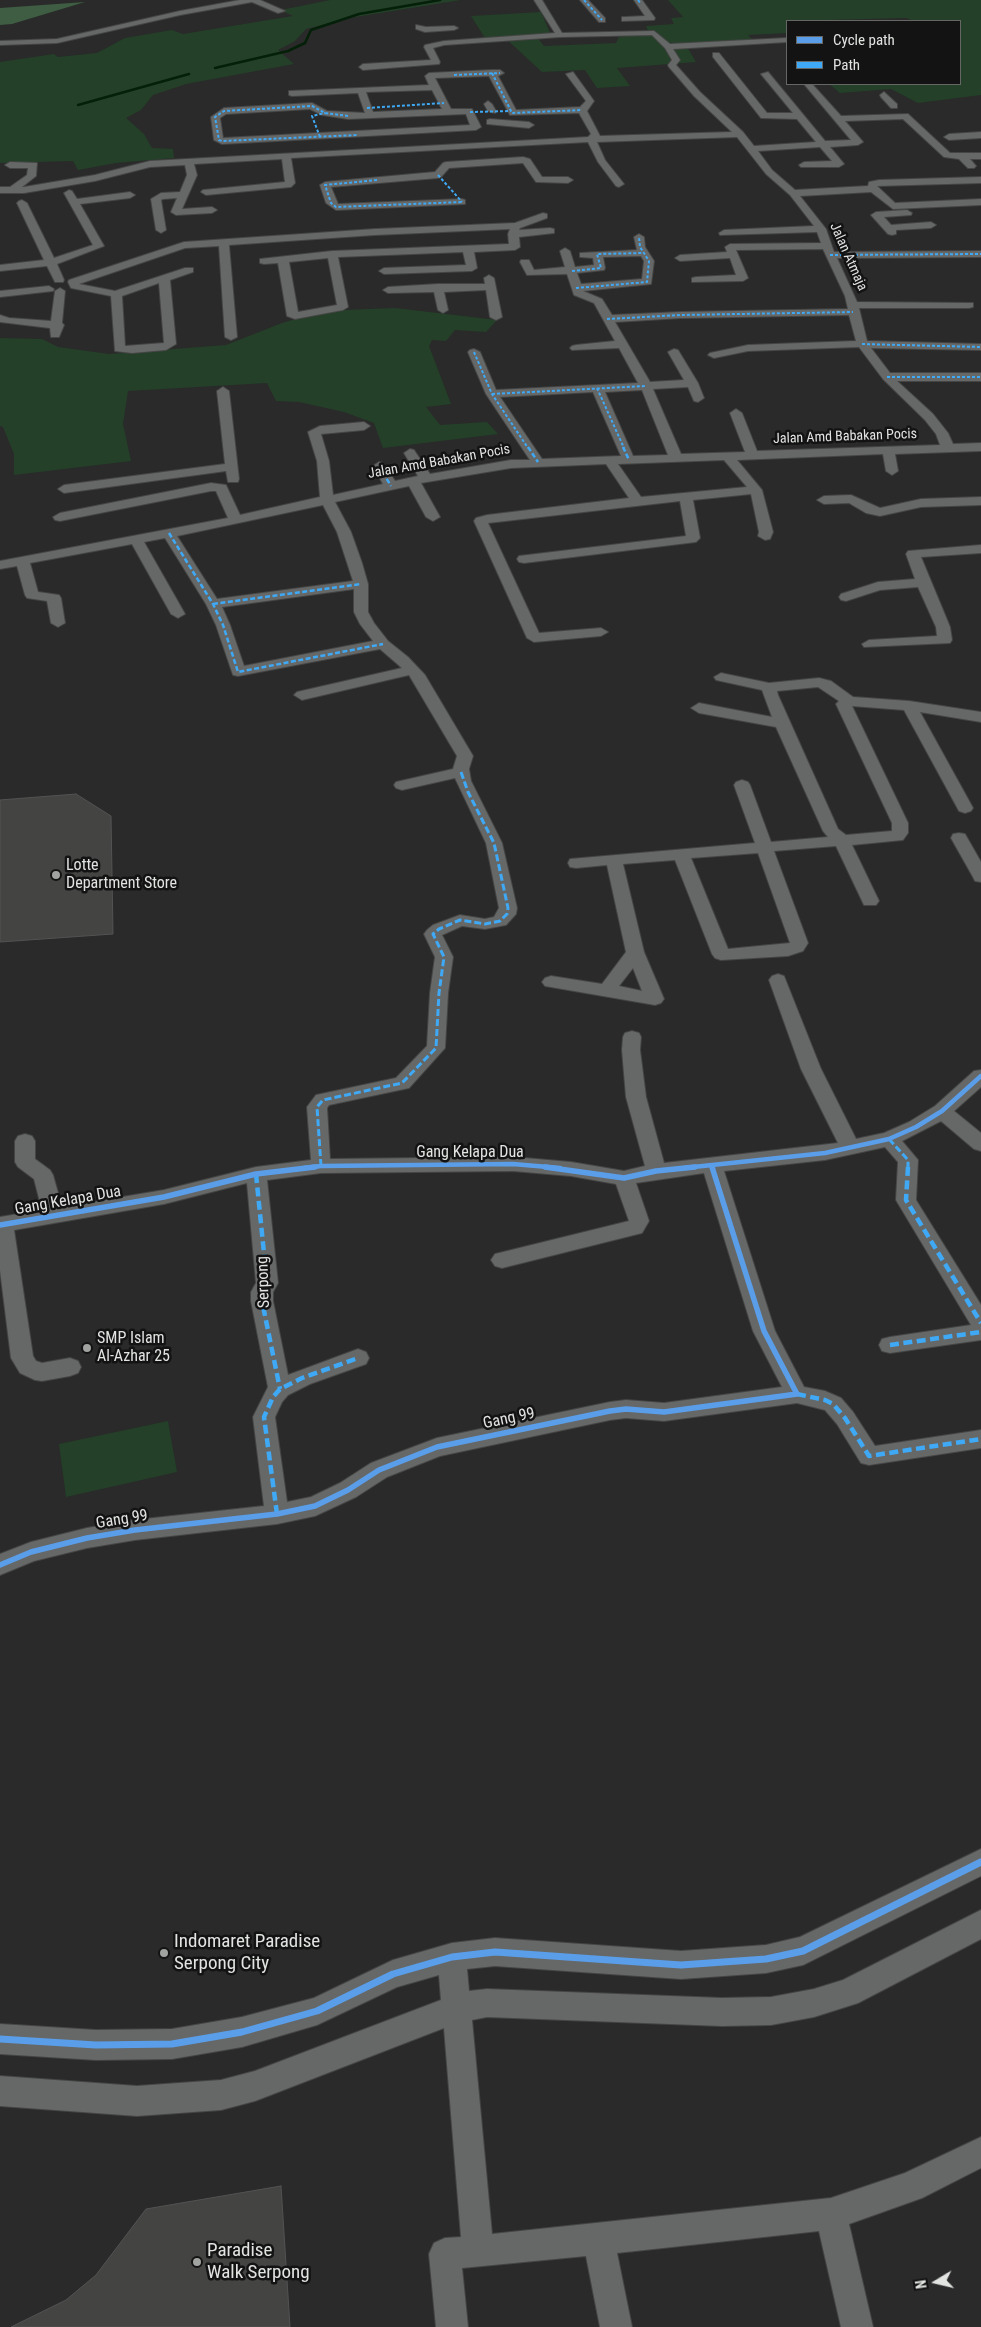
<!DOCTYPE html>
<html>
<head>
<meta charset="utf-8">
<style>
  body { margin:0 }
  #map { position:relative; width:981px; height:2327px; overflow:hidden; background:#292a29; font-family:"Roboto Condensed",sans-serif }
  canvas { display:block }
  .legend { position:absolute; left:786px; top:20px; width:175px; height:65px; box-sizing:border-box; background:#121312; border:1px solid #656765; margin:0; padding:6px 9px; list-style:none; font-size:15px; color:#e2e4e2 }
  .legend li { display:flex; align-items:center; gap:10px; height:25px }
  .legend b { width:25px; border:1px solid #656765 }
  .north { position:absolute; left:911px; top:2257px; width:50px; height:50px; -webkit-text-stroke:4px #121312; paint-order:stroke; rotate:261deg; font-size:14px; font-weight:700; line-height:20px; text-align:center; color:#e2e4e2 }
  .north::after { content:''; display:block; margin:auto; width:18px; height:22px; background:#e2e4e2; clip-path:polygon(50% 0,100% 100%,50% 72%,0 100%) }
</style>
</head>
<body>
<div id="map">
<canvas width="981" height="2327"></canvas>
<ul class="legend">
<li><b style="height:6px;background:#5a9eea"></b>Cycle path</li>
<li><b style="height:6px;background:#3fa9f5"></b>Path</li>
</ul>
<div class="north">N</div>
</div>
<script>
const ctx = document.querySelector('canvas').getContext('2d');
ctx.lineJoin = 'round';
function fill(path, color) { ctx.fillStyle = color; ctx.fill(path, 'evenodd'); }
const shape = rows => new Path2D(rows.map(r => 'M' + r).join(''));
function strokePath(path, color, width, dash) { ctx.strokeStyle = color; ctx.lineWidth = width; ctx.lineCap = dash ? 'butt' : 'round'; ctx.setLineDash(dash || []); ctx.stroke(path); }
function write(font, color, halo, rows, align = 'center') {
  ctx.font = font + ' "Roboto Condensed",sans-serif'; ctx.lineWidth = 5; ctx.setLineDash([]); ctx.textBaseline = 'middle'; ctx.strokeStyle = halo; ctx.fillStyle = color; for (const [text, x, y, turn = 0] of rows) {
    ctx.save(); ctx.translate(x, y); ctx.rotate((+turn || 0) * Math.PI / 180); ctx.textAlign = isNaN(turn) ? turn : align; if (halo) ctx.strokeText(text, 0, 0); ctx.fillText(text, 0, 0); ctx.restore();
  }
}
const green = shape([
  [330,0,461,0,349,18,306,29,295,41,278,50,294,64,186,84,153,95,141,110,126,118,144,134,152,148,173,149,174,158,116,163,78,170,73,161,0,163,0,62,54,54,58,57,97,53,125,38,172,30,183,34,293,16,281,10],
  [668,0,981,0,981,95,918,103,891,89,840,93,829,84,960,84,960,21,915,21,906,18,787,21,787,33,748,35,754,41,686,45,696,62,617,68,630,86,597,88,585,70,542,72,503,36,485,38,471,16,541,12,551,35,537,37,544,46,616,43,619,37,649,34,646,26,674,24,671,18,683,17],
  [395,308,497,320,486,332,455,330,446,341,432,340,429,346,451,404,426,407,440,425,487,422,498,434,383,448,374,423,344,412,299,402,276,401,267,383,128,391,123,424,131,461,14,475,14,454,3,427,0,426,0,338,42,339,58,347,109,354,226,345,282,323,313,314,344,310],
  [168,1421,177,1472,66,1497,59,1444]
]);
const forest = shape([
  [85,2,12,24,0,25,0,8]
]);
const stream = shape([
  [215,68,288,51,305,43,311,30,359,14,440,0],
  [78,105,189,74]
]);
const building = shape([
  [76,794,111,816,113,934,0,942,0,800,76,794],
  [281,2186,290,2327,11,2327,66,2300,96,2275,146,2209,281,2186]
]);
const minor = shape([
  [240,0,260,0,285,11,278,13,252,2,180,15,57,43,0,45,0,41,57,39,180,11,240,0],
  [534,0,542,0,562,33,654,31,670,44,787,38,787,42,673,49,680,60,676,65,700,92,743,132,754,146,816,142,797,119,761,118,713,57,713,53,719,53,767,113,793,113,761,74,768,72,825,141,851,140,804,84,812,84,841,116,908,114,950,153,981,153,981,159,970,159,976,166,974,168,968,168,959,159,944,157,903,119,845,121,863,142,858,145,830,147,844,164,839,167,801,167,799,165,804,162,832,161,820,147,758,151,772,170,795,190,868,186,869,182,879,180,981,177,981,183,877,186,895,203,981,199,981,205,893,209,871,192,800,196,826,229,834,252,981,251,981,257,837,258,857,302,973,303,973,307,969,308,859,308,867,341,981,344,981,350,871,348,890,373,981,373,981,381,897,381,933,414,948,433,953,444,981,443,981,451,895,454,898,471,892,475,886,471,883,454,737,460,762,490,773,532,770,539,765,540,758,536,759,532,751,494,693,500,700,538,696,542,524,563,519,562,517,559,519,556,686,536,680,501,488,523,539,633,601,628,608,632,601,636,534,642,527,638,474,521,476,518,487,515,629,498,606,464,511,468,421,483,440,517,433,521,426,517,409,486,335,502,351,532,362,563,368,584,368,612,374,623,388,641,408,657,425,675,473,756,469,769,471,781,502,843,517,908,516,914,506,925,485,929,462,926,442,935,453,957,448,993,445,1048,409,1088,329,1105,327,1108,330,1159,513,1157,571,1162,624,1171,645,1166,626,1097,622,1050,623,1037,625,1033,632,1031,639,1033,641,1037,640,1050,646,1097,664,1163,838,1143,801,1069,769,980,772,976,778,974,784,976,821,1069,856,1139,884,1133,909,1122,935,1106,974,1071,981,1070,981,1087,954,1111,981,1133,981,1151,974,1149,941,1121,902,1141,918,1160,916,1200,981,1305,981,1340,890,1353,882,1351,879,1345,882,1339,890,1337,971,1325,896,1200,898,1162,885,1147,825,1160,724,1171,775,1331,804,1387,825,1391,841,1398,853,1412,875,1446,981,1430,981,1448,869,1465,861,1463,837,1424,825,1410,797,1403,664,1421,626,1418,610,1420,440,1456,387,1477,356,1497,315,1516,277,1524,135,1540,87,1548,34,1561,0,1575,0,1554,31,1542,87,1528,135,1520,264,1506,253,1417,268,1387,251,1301,251,1292,256,1283,247,1183,164,1204,14,1230,33,1356,36,1361,42,1363,70,1358,78,1361,81,1367,78,1373,70,1376,42,1381,35,1380,20,1373,11,1358,0,1270,0,1217,42,1210,34,1179,18,1167,15,1162,15,1141,18,1136,25,1134,32,1136,35,1141,35,1159,50,1170,53,1175,62,1207,164,1190,256,1167,311,1160,307,1107,316,1095,396,1078,427,1046,430,993,435,957,424,934,427,930,433,925,460,915,485,919,494,917,499,908,486,843,455,778,402,790,396,788,394,785,396,782,453,769,457,756,409,675,302,700,294,695,297,692,402,668,380,649,238,676,233,675,216,625,206,604,165,538,144,542,185,614,178,618,171,614,132,544,30,563,38,592,59,595,61,598,65,623,58,627,51,623,47,601,27,598,25,595,17,566,0,569,0,561,228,518,216,491,211,491,60,521,55,520,53,517,60,513,211,483,226,485,240,515,320,497,317,461,308,432,320,426,364,422,370,426,364,430,321,434,329,461,333,495,383,484,373,466,379,462,383,463,395,481,418,476,404,453,410,449,414,450,430,474,511,460,530,460,486,394,468,352,470,350,474,349,480,352,496,390,638,383,619,348,572,350,570,348,572,346,576,345,615,341,594,303,574,295,567,274,527,275,520,262,521,260,529,260,534,270,565,267,560,251,565,248,570,251,575,267,594,265,593,258,580,257,580,253,637,250,634,237,639,234,644,237,645,247,654,261,651,284,583,291,602,299,612,315,681,312,848,309,845,296,823,249,736,250,748,278,743,281,692,282,692,278,696,277,736,275,730,258,680,261,675,258,680,255,727,252,725,247,730,244,821,243,817,232,720,235,719,233,724,230,814,226,790,195,766,174,737,137,597,142,605,160,624,184,619,187,616,186,598,162,588,142,291,158,295,183,291,187,206,195,201,192,203,190,285,182,282,159,194,164,197,175,182,209,212,207,217,210,212,213,176,215,171,212,177,198,163,199,161,200,166,230,161,233,156,230,151,199,161,193,180,192,187,175,185,165,150,167,95,181,24,193,0,193,0,187,10,187,27,175,28,168,10,168,5,165,10,162,37,163,36,176,22,187,24,187,95,175,150,161,588,137,591,134,579,113,510,115,489,76,435,78,451,109,472,109,481,127,476,130,222,144,214,140,211,117,224,108,312,103,327,111,365,113,358,93,292,96,289,95,289,91,429,85,425,76,429,73,492,70,500,70,504,73,498,76,516,110,580,107,586,101,566,74,573,72,594,101,587,111,600,136,732,132,694,96,669,67,668,65,672,60,665,48,652,35,560,37,444,45,433,48,440,62,439,64,363,70,359,67,363,64,431,60,424,47,425,45,444,41,555,33,534,0],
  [432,90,442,109,373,112,366,92,432,90],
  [310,109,322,115,348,119,466,114,470,125,223,138,220,118,226,114,310,109],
  [641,256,644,261,642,279,581,284,577,273,604,270,605,268,603,257,641,256],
  [849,315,856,341,748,345,710,353,708,355,714,358,748,351,859,347,883,379,925,420,936,434,940,445,757,451,742,413,736,409,730,413,745,452,681,454,653,389,688,387,694,401,698,402,704,398,698,383,678,350,674,349,668,352,684,380,650,382,615,322,681,318,849,315],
  [642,390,668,455,633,456,605,392,642,390],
  [593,392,621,456,542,459,500,397,593,392],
  [724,460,747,487,641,497,618,464,724,460],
  [323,505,337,532,353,581,217,599,177,536,323,505],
  [354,589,354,612,360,624,373,641,244,666,230,625,222,607,354,589],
  [513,1171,571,1176,616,1184,629,1221,495,1254,491,1260,495,1266,502,1268,642,1233,649,1221,636,1183,704,1173,753,1331,782,1387,664,1403,626,1400,610,1402,437,1438,371,1463,340,1483,311,1497,287,1502,275,1417,282,1402,288,1395,310,1384,366,1364,369,1358,366,1352,358,1349,288,1375,273,1301,273,1292,278,1283,267,1180,321,1173,513,1171],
  [580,0,588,0,605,18,605,22,599,22,580,0],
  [634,0,642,0,655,18,654,20,622,21,622,17,625,17,645,16,634,0],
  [416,25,426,27,454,26,458,28,454,30,425,32,416,29,416,25],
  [884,92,897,104,897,108,891,108,881,97,880,95,884,92],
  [488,101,492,104,496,111,495,113,488,111,484,104,488,101],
  [490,119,529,122,534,125,529,128,487,124,487,120,490,119],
  [981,132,981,138,949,140,944,137,949,134,981,132],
  [523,157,530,159,542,177,568,177,573,180,568,183,536,182,523,163,449,168,441,177,438,178,331,187,338,204,462,199,465,200,465,204,336,210,326,203,320,185,325,182,435,172,443,163,446,162,523,157],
  [69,190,72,191,77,199,130,192,135,195,130,198,80,204,104,246,57,264,64,280,63,282,55,282,47,266,0,271,0,265,44,260,17,203,19,201,22,200,27,203,54,258,93,245,64,193,69,190],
  [907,210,912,213,911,215,884,217,891,225,931,222,936,225,931,228,896,230,896,234,892,235,888,234,871,215,876,212,907,210],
  [543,213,547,214,547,218,520,228,519,230,550,228,554,229,554,233,519,237,520,247,515,250,474,252,477,268,472,271,384,274,379,271,384,268,466,265,463,252,338,257,348,307,343,310,295,319,287,316,278,263,264,264,260,263,260,259,332,251,509,244,508,234,510,229,375,235,229,245,237,337,231,340,225,337,219,246,185,248,79,284,115,291,185,268,193,268,193,272,170,280,176,344,166,350,132,353,115,351,111,296,71,288,68,282,69,280,184,242,375,229,515,223,543,213],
  [328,258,337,305,298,312,289,262,328,258],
  [159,283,164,343,125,346,122,296,159,283],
  [489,275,494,278,502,317,496,320,490,317,486,290,444,292,448,310,443,313,438,310,434,292,388,293,383,290,388,287,438,284,485,284,484,278,489,275],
  [49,286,54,289,53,291,0,297,0,291,49,286],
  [60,288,65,291,62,323,64,325,59,337,51,337,50,328,0,322,0,315,9,318,51,321,55,291,60,288],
  [223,387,229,391,239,479,238,482,228,482,226,471,64,493,58,489,64,485,225,464,217,391,223,387],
  [851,495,880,508,921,499,981,497,981,505,921,507,880,516,866,513,849,503,824,504,817,500,824,496,851,495],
  [981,545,981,553,921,557,950,627,952,640,950,643,864,647,862,644,869,640,937,636,936,627,918,587,880,590,846,601,841,600,839,597,841,594,878,582,915,579,906,554,908,551,981,545],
  [721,673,769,683,819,678,831,681,853,697,909,701,981,712,981,722,920,712,973,808,971,811,965,813,959,811,904,710,852,706,908,823,908,833,903,840,852,845,879,901,876,905,864,905,836,846,774,851,808,943,803,951,788,956,721,960,715,958,712,954,675,860,623,864,644,952,664,999,661,1003,655,1005,545,986,542,982,545,978,551,976,602,984,626,952,607,865,576,868,570,867,568,863,570,859,755,843,734,785,736,782,742,780,748,782,750,785,771,842,828,837,823,831,776,727,699,713,691,708,699,703,772,717,762,690,716,680,714,677,721,673],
  [818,687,839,701,836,704,892,823,892,831,846,835,838,829,778,695,777,691,818,687],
  [758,853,790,943,728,949,691,858,758,853],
  [633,968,642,991,619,986,633,968],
  [959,833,965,834,981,862,981,882,975,881,973,877,951,838,953,834,959,833],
  [981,1849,981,1876,803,1965,766,1973,681,1979,495,1966,467,1969,469,1991,487,1989,722,1998,771,1997,814,1989,843,1980,981,1910,981,1939,858,2003,814,2017,771,2025,722,2026,487,2017,472,2020,492,2234,831,2198,905,2173,981,2137,981,2168,922,2198,849,2224,873,2327,841,2327,819,2231,617,2253,632,2327,600,2327,586,2256,462,2268,468,2327,436,2327,429,2254,434,2243,445,2238,461,2237,444,2028,255,2101,221,2110,137,2116,0,2106,0,2076,137,2086,221,2080,255,2071,441,2000,439,1975,397,1987,317,2025,242,2047,172,2059,96,2060,0,2054,0,2024,96,2030,172,2029,242,2017,314,1998,393,1960,452,1943,495,1938,681,1951,766,1945,800,1937,981,1849]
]);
const quietFar3 = shape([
  [584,0,602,20],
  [638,0,641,4],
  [492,73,512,113,582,110],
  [454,75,500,73],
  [367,108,444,103],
  [470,112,511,111],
  [348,116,325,113,312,106,224,111,215,117,219,140,222,141,357,135],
  [320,137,312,116,325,113],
  [438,175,462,202],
  [377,180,325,185,331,203,336,207,462,202],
  [830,255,981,254],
  [572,271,601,268,597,254,644,253],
  [576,288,647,282,649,261,640,247,639,237],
  [607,319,681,315,853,312],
  [862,344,981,347],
  [474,352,492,394,528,448],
  [887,377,981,377],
  [597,388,624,448],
  [492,394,646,386]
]);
const quietFar2 = shape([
  [528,447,538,462],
  [623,447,629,460],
  [379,466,391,486],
  [169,533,213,604,223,625,238,672,383,644],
  [213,604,361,584]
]);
const quietFar1 = shape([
  [889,1139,908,1160,908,1168],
  [321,1166,317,1107,323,1100,402,1083,436,1048,439,993,444,957,433,934,439,929,460,920,485,924,500,921,507,914,508,908,494,843,468,792,461,772]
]);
const quiet = shape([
  [908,1167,906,1200,981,1323],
  [256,1174,267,1283,262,1292,262,1301,280,1389],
  [890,1345,981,1332],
  [797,1394,825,1400,833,1404,845,1418,869,1456,981,1439],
  [277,1514,264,1417,273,1397,280,1389,302,1378,358,1358]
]);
const cyclewayFar2 = shape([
  [712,1166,713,1168],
  [304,1168,321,1166,513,1164,560,1168],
  [684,1168,825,1153,889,1139,916,1127,942,1111,981,1076]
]);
const cyclewayFar1 = shape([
  [545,1167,624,1178,656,1171,695,1167],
  [0,1225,164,1197,256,1174,315,1167],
  [0,1565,31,1552,87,1538,135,1530,277,1514,315,1506,348,1490,379,1470,437,1447,610,1411,626,1409,664,1412,797,1394,764,1331,712,1167]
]);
const cycleway = shape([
  [0,2039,96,2045,172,2044,242,2032,317,2011,393,1974,452,1957,495,1952,681,1965,766,1959,803,1951,981,1862]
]);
const markers = [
  [56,875,5,"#a1a3a1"],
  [87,1348,5,"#a1a3a1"],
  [164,1953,5,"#a1a3a1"],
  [197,2262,5,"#a1a3a1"]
];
const farStreetnames = [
  ["Jalan Atmaja",848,257,66],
  ["Jalan Amd Babakan Pocis",845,437,-2],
  ["Jalan Amd Babakan Pocis",439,462,-10]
];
const poiNames = [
  ["Lotte",66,866],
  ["Department Store",66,884],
  ["SMP Islam",97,1339],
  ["Al-Azhar 25",97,1357]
];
const streetNames = [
  ["Gang Kelapa Dua",470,1153],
  ["Gang Kelapa Dua",68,1201,-10],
  ["Serpong",264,1282,-92],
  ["Gang 99",509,1419,-12],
  ["Gang 99",122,1520,-9]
];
const nearPoinames = [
  ["Indomaret Paradise",174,1942],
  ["Serpong City",174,1964],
  ["Paradise",207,2251],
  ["Walk Serpong",207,2273]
];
fill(green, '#244029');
fill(forest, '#3e5d43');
strokePath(stream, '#042008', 2.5);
fill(building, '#444443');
strokePath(building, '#535353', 1);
strokePath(minor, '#444544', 2);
fill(minor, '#666867');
strokePath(quietFar3, '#3fa9f5', 2, [3, 2]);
strokePath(quietFar2, '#3fa9f5', 2.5, [5, 2.5]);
strokePath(quietFar1, '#3fa9f5', 3, [7, 3]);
strokePath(quiet, '#3fa9f5', 4.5, [9, 4.5]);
strokePath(cyclewayFar2, '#5a9eea', 4.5);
strokePath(cyclewayFar1, '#5a9eea', 5.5);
strokePath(cycleway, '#5a9eea', 7);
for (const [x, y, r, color] of markers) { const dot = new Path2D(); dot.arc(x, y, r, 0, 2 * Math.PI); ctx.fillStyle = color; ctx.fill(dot); strokePath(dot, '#121312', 2); }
write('14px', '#e2e4e2', '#121312', farStreetnames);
write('16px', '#e2e4e2', '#121312', poiNames, 'left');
write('16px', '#e2e4e2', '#121312', streetNames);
write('19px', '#e2e4e2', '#121312', nearPoinames, 'left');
</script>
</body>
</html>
